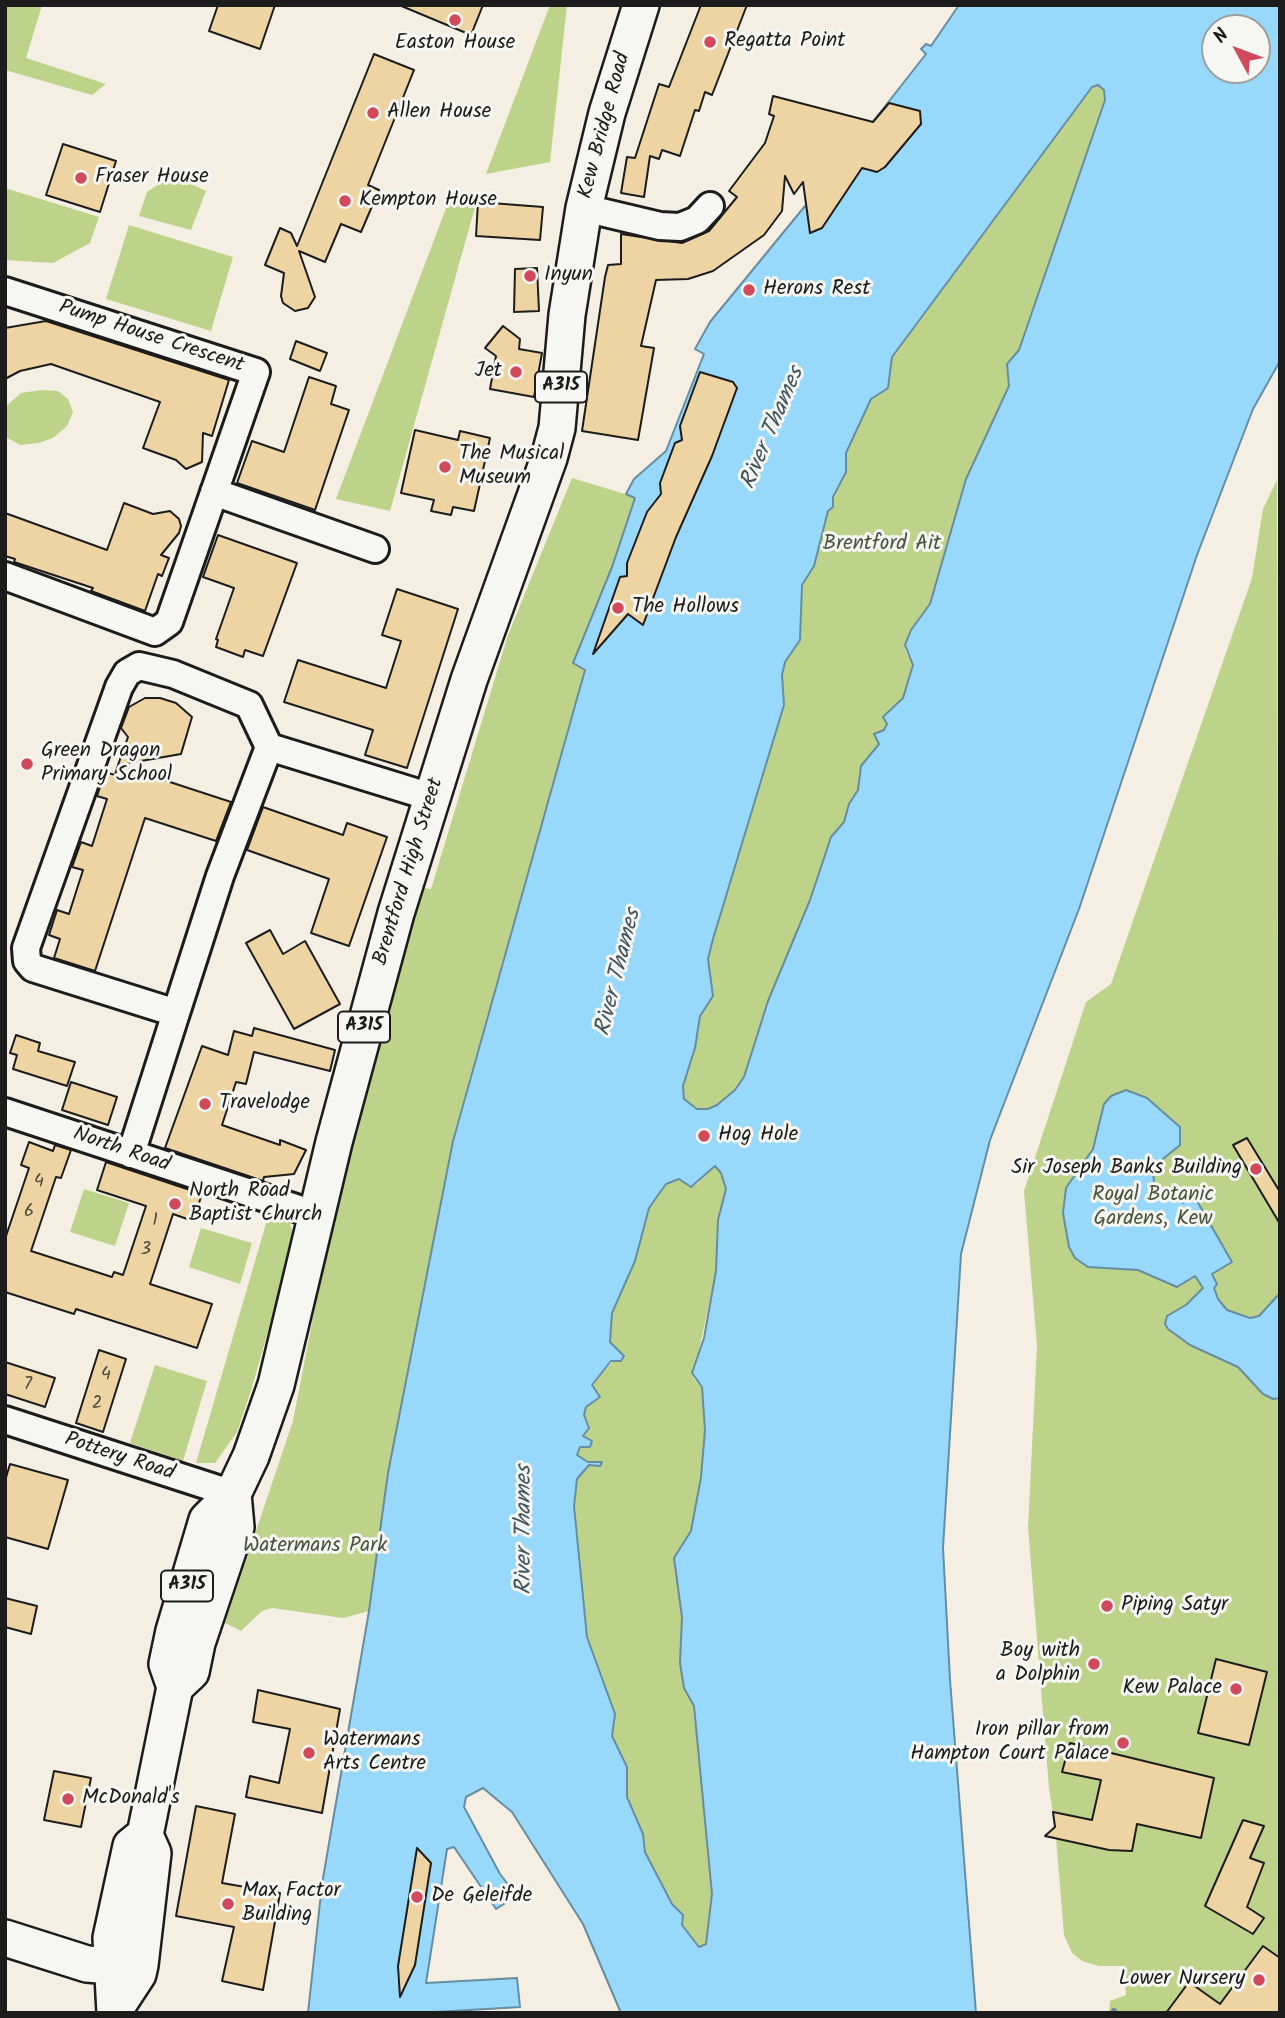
<!DOCTYPE html>
<html>
<head>
<meta charset="utf-8">
<style>
  body { margin:0 }
  #map { position:relative; width:1285px; height:2018px; overflow:hidden; background:#f4efe2; font-family:Kalam,sans-serif }
  canvas { display:block }
  .frame { position:absolute; inset:0; border:7px solid #1c1c1c; pointer-events:none }
  .north { position:absolute; left:1201px; top:14px; width:70px; height:70px; box-sizing:border-box; background:#f6f6f2; border:2px solid #9f9f9c; border-radius:50%; rotate:311deg; font-size:19px; font-weight:700; line-height:28px; text-align:center; color:#1c1c1c }
  .north::after { content:''; display:block; margin:auto; width:24px; height:32px; background:#d1495b; clip-path:polygon(50% 0,100% 100%,50% 72%,0 100%) }
</style>
</head>
<body>
<div id="map">
<canvas width="1285" height="2018"></canvas>
<div class="frame"></div>
<div class="north">N</div>
</div>
<script>
const ctx = document.querySelector('canvas').getContext('2d');
ctx.lineJoin = 'round';
function fill(path, color) { ctx.fillStyle = color; ctx.fill(path, 'evenodd'); }
const shape = rows => new Path2D(rows.map(r => 'M' + r).join(''));
function strokePath(path, color, width, dash) { ctx.strokeStyle = color; ctx.lineWidth = width; ctx.lineCap = dash ? 'butt' : 'round'; ctx.setLineDash(dash || []); ctx.stroke(path); }
function write(font, color, halo, rows, align = 'center') {
  ctx.font = font + ' Kalam,sans-serif'; ctx.lineWidth = 6; ctx.setLineDash([]); ctx.textBaseline = 'middle'; ctx.strokeStyle = halo; ctx.fillStyle = color; for (const [text, x, y, turn = 0] of rows) {
    ctx.save(); ctx.translate(x, y); ctx.rotate((+turn || 0) * Math.PI / 180); ctx.textAlign = isNaN(turn) ? turn : align; if (halo) ctx.strokeText(text, 0, 0); ctx.fillText(text, 0, 0); ctx.restore();
  }
}
const green = shape([
  [5,5,42,5,26,58,106,84,92,95,5,70],
  [550,5,567,5,550,162,486,174],
  [1098,85,1104,90,1105,100,1019,350,1007,364,1009,386,966,479,930,604,911,630,905,650,913,665,903,698,883,716,887,724,879,744,861,766,858,790,849,804,844,822,831,837,810,900,768,1001,744,1077,735,1090,717,1105,708,1109,697,1109,684,1099,683,1086,695,1048,700,1016,713,996,708,959,713,939,784,705,782,675,785,662,800,640,802,585,814,566,828,511,846,472,846,453,871,399,888,388,892,358,1092,87],
  [172,175,206,191,191,230,139,216,147,192],
  [5,188,99,217,90,243,53,263,5,260],
  [477,200,390,511,336,499,448,203],
  [129,225,233,257,211,331,106,299],
  [41,390,58,391,68,399,73,412,67,426,53,438,39,443,20,445,6,437,5,407,21,393],
  [572,478,635,497,612,567,573,662,585,669,455,1130,388,1473,369,1611,343,1618,272,1608,262,1611,241,1631,225,1623,293,1421,340,1179,423,888,431,889,508,635],
  [1277,480,1280,2013,1109,2013,1110,2001,1126,1995,1124,1966,1099,1966,1082,1961,1072,1953,1064,1935,1056,1838,1052,1830,1055,1827,1049,1788,1028,1527,1037,1346,1024,1191,1086,1002,1111,984,1252,578,1263,509],
  [715,1166,721,1173,726,1189,718,1220,716,1271,693,1378,702,1387,705,1430,701,1477,691,1531,674,1558,682,1617,680,1663,684,1688,694,1706,712,1894,706,1944,698,1947,682,1925,683,1915,672,1904,645,1852,643,1834,627,1797,627,1767,612,1736,614,1714,587,1637,574,1506,577,1479,589,1465,600,1466,602,1463,588,1462,576,1455,580,1447,590,1447,592,1442,583,1436,589,1428,584,1415,592,1385,621,1352,610,1342,612,1313,635,1261,649,1208,666,1184,679,1179,696,1185],
  [84,1189,129,1203,115,1246,70,1232],
  [270,1210,280,1213,290,1223,294,1239,251,1391,237,1432,215,1463,196,1463],
  [201,1228,252,1243,240,1284,189,1267],
  [155,1365,207,1381,183,1461,130,1443]
]);
const water = shape([
  [959,5,1280,5,1280,361,1253,409,1197,555,1079,909,990,1140,961,1254,943,1548,950,1680,976,2013,621,2013,583,1924,512,1812,483,1788,466,1797,464,1807,500,1874,517,1896,496,1909,454,1847,447,1849,426,1983,517,1978,520,2007,419,2013,308,2013,322,1884,369,1611,388,1473,453,1141,585,670,573,663,612,567,635,498,626,494,634,479,666,451,704,354,695,349,710,322,805,206,816,204,839,165,926,54,921,49,926,44,931,46,959,5],
  [1215,28,1257,28,1257,70,1215,70,1215,28],
  [1098,85,1104,90,1105,100,1019,350,1007,364,1009,386,966,479,930,604,911,630,905,645,913,665,903,698,883,717,887,724,884,730,874,734,879,744,861,766,858,790,849,804,844,822,831,837,810,900,768,1001,744,1077,735,1090,717,1105,708,1109,697,1109,684,1099,683,1086,695,1048,700,1016,713,996,708,959,713,939,784,705,782,675,785,662,800,640,802,585,814,566,828,511,833,507,833,497,846,472,846,453,871,399,888,388,892,357,1092,87,1098,85],
  [715,1166,721,1173,726,1189,718,1220,716,1271,704,1338,692,1373,702,1387,705,1430,701,1477,691,1531,674,1558,682,1617,680,1663,684,1688,694,1706,712,1894,706,1944,699,1947,682,1925,683,1915,672,1904,645,1852,643,1834,627,1797,627,1767,612,1736,615,1714,587,1637,574,1506,577,1479,589,1465,600,1466,602,1462,588,1462,577,1455,580,1447,590,1447,592,1441,583,1436,589,1428,584,1415,586,1407,600,1397,592,1385,611,1361,621,1361,624,1356,610,1342,612,1313,635,1261,649,1208,666,1184,679,1179,691,1187,715,1166],
  [1126,1090,1147,1098,1180,1127,1180,1145,1158,1163,1153,1171,1154,1183,1183,1203,1193,1194,1232,1262,1212,1274,1217,1284,1214,1288,1218,1299,1227,1310,1250,1318,1259,1316,1280,1293,1280,1398,1273,1399,1263,1394,1238,1367,1190,1345,1168,1329,1165,1324,1167,1316,1186,1305,1203,1288,1195,1276,1177,1287,1138,1270,1088,1267,1075,1258,1069,1247,1063,1213,1066,1188,1093,1149,1104,1104,1111,1096,1126,1090]
]);
const stream = shape([
  [1114,2011,1114,2013]
]);
const building = shape([
  [218,5,275,5,260,49,209,31,218,5],
  [399,5,483,5,471,35,399,5],
  [701,5,747,5,712,95,705,92,699,111,695,110,680,156,662,150,659,159,650,156,644,197,621,193,627,157,635,158,659,84,669,87,701,5],
  [374,54,414,70,368,185,379,190,361,232,341,224,325,262,299,251,315,297,308,308,295,311,283,303,281,296,284,273,265,265,280,228,291,233,297,246,374,54],
  [773,96,873,122,889,103,920,111,921,124,885,167,877,172,862,168,822,228,810,233,803,182,794,194,785,176,782,211,764,235,713,271,688,279,656,280,641,346,654,348,638,440,582,431,605,277,608,265,621,264,621,234,682,243,709,231,737,197,729,191,765,143,774,116,769,114,773,96],
  [63,144,116,161,100,212,46,195,63,144],
  [478,202,543,207,540,240,476,236,478,202],
  [537,268,539,311,514,312,515,269,537,268],
  [46,321,229,380,212,436,203,433,202,462,186,469,176,460,143,448,160,402,51,364,20,371,5,379,5,328,46,321],
  [503,326,520,339,519,349,542,353,534,397,490,389,496,356,485,348,503,326],
  [296,341,327,353,320,371,290,359,296,341],
  [700,372,733,382,737,388,712,456,676,537,643,625,628,614,593,654,620,577,627,576,627,563,647,512,661,494,660,483,675,443,682,440,680,426,700,372],
  [309,377,336,386,331,404,349,410,315,510,237,483,252,441,284,452,309,377],
  [415,430,458,440,460,431,490,438,474,511,453,507,451,515,431,511,434,500,401,493,415,430],
  [124,503,153,514,170,511,179,519,181,526,179,533,161,555,169,558,162,576,158,574,145,611,91,591,93,588,14,562,15,559,5,556,5,513,107,550,124,503],
  [218,535,297,563,263,656,245,650,243,657,216,647,218,640,216,639,234,588,203,577,218,535],
  [397,589,458,609,407,768,365,755,373,730,284,702,298,660,386,688,401,641,382,635,397,589],
  [145,698,160,698,176,703,192,717,181,754,118,765,128,737,121,728,129,707,145,698],
  [118,765,231,802,216,841,145,818,95,971,54,958,60,939,49,935,57,910,69,914,83,870,72,867,81,842,92,846,107,799,97,796,105,772,115,775,118,765],
  [263,807,343,835,347,823,387,837,349,946,311,933,329,879,247,850,263,807],
  [270,930,283,954,305,941,340,1004,294,1029,246,943,270,930],
  [254,1028,335,1050,330,1071,254,1052,246,1084,236,1082,222,1125,280,1145,280,1140,306,1150,294,1174,264,1177,263,1181,165,1148,202,1046,228,1055,234,1031,252,1036,254,1028],
  [16,1035,40,1043,38,1051,75,1062,67,1086,13,1069,17,1055,10,1053,16,1035],
  [71,1082,117,1097,108,1125,62,1110,71,1082],
  [1247,1138,1280,1192,1280,1224,1233,1145,1247,1138],
  [29,1142,53,1151,55,1145,71,1150,61,1178,56,1177,31,1251,112,1277,114,1272,123,1275,146,1206,97,1190,106,1162,202,1194,193,1221,173,1214,150,1284,212,1304,197,1348,76,1309,74,1314,5,1292,5,1239,29,1168,21,1165,29,1142],
  [99,1350,126,1359,103,1432,76,1423,99,1350],
  [5,1362,55,1378,45,1407,5,1394,5,1362],
  [10,1464,68,1480,48,1549,5,1537,5,1481,10,1464],
  [5,1598,37,1606,31,1634,5,1627,5,1598],
  [1216,1659,1267,1672,1249,1745,1198,1733,1216,1659],
  [258,1690,340,1709,322,1813,246,1797,250,1776,279,1783,290,1729,253,1722,258,1690],
  [1070,1743,1214,1778,1201,1838,1137,1824,1132,1851,1109,1850,1045,1836,1055,1827,1053,1812,1092,1820,1101,1780,1062,1772,1070,1743],
  [54,1771,91,1778,81,1827,44,1820,54,1771],
  [196,1806,235,1814,222,1883,280,1893,263,1990,222,1981,234,1927,176,1916,196,1806],
  [1243,1820,1264,1826,1250,1858,1264,1863,1247,1907,1264,1918,1253,1934,1205,1906,1243,1820],
  [417,1848,431,1863,415,1965,400,1997,398,1966,417,1848],
  [1263,1946,1280,1958,1280,2013,1166,2013,1189,1982,1220,2004,1263,1946]
]);
const minor = shape([
  [584,208,660,226,680,227,697,220,710,206],
  [5,291,256,372,169,622,155,632,5,576],
  [214,492,375,549],
  [269,747,431,797],
  [5,1112,317,1215],
  [131,1154,176,1013,33,968,27,961,26,948,119,687,127,673,139,666,173,674,249,705,269,747,220,876,176,1013],
  [5,1420,233,1494]
]);
const major = shape([
  [175,1687,191,1672,197,1643,236,1527,233,1494],
  [5,1938,87,1964,111,1966,132,1957],
  [117,2006,138,1974,140,1965,153,1853,145,1835,175,1687,167,1664,174,1631,207,1520,233,1494,251,1456,276,1385,334,1142,396,913,469,680,549,458,557,428,567,315,584,208,607,113,641,5],
  [115,2013,111,1938,131,1846,142,1837]
]);
const markers = [
  [455,20,7,"#d1495b"],
  [710,42,7,"#d1495b"],
  [373,113,7,"#d1495b"],
  [81,178,7,"#d1495b"],
  [345,201,7,"#d1495b"],
  [530,276,7,"#d1495b"],
  [749,290,7,"#d1495b"],
  [516,372,7,"#d1495b"],
  [445,467,7,"#d1495b"],
  [618,608,7,"#d1495b"],
  [27,764,7,"#d1495b"],
  [205,1104,7,"#d1495b"],
  [704,1136,7,"#d1495b"],
  [1256,1169,7,"#d1495b"],
  [175,1204,7,"#d1495b"],
  [1107,1606,7,"#d1495b"],
  [1094,1664,7,"#d1495b"],
  [1236,1689,7,"#d1495b"],
  [1123,1743,7,"#d1495b"],
  [309,1753,7,"#d1495b"],
  [68,1799,7,"#d1495b"],
  [417,1897,7,"#d1495b"],
  [228,1904,7,"#d1495b"],
  [1259,1980,7,"#d1495b"]
];
const numberNames = [
  ["4",39,1183],
  ["6",29,1213],
  ["1",155,1222],
  ["3",146,1251],
  ["4",106,1376],
  ["7",28,1386],
  ["2",97,1405]
];
const shields = [
  [561,387,52],
  [364,1027,52],
  [187,1586,52]
];
const shieldNames = [
  ["A315",561,387],
  ["A315",364,1027],
  ["A315",187,1586]
];
const poiNames = [
  ["Regatta Point",724,42],
  ["Easton House",455,44,"center"],
  ["Allen House",387,113],
  ["Fraser House",95,178],
  ["Kempton House",359,201],
  ["Inyun",544,276],
  ["Herons Rest",763,290],
  ["Jet",502,372,"right"],
  ["The Musical",459,455],
  ["Museum",459,479],
  ["The Hollows",632,608],
  ["Green Dragon",41,752],
  ["Primary School",41,776],
  ["Travelodge",219,1104],
  ["Hog Hole",718,1136],
  ["Sir Joseph Banks Building",1242,1169,"right"],
  ["North Road",189,1192],
  ["Baptist Church",189,1216],
  ["Piping Satyr",1121,1606],
  ["Boy with",1080,1652,"right"],
  ["a Dolphin",1080,1676,"right"],
  ["Kew Palace",1222,1689,"right"],
  ["Iron pillar from",1109,1731,"right"],
  ["Hampton Court Palace",1109,1755,"right"],
  ["Watermans",323,1741],
  ["Arts Centre",323,1765],
  ["McDonald's",82,1799],
  ["Max Factor",242,1892],
  ["Building",242,1916],
  ["De Geleifde",431,1897],
  ["Lower Nursery",1245,1980,"right"]
];
const streetNames = [
  ["Kew Bridge Road",606,126,-75],
  ["Pump House Crescent",151,338,18],
  ["Brentford High Street",410,872,-73],
  ["North Road",121,1151,19],
  ["Pottery Road",119,1458,18]
];
const parkNames = [
  ["Brentford Ait",882,545],
  ["Royal Botanic",1153,1196],
  ["Gardens, Kew",1153,1220],
  ["Watermans Park",315,1547]
];
const waterNames = [
  ["River Thames",774,429,-67],
  ["River Thames",620,973,-76],
  ["River Thames",526,1530,-90]
];
fill(green, '#bdd389');
fill(water, '#98d8fa');
strokePath(water, '#668da1', 2);
strokePath(stream, '#668da1', 6);
fill(building, '#eed4a3');
strokePath(building, '#1c1c1c', 2);
strokePath(minor, '#1c1c1c', 32);
strokePath(major, '#1c1c1c', 40);
strokePath(minor, '#f6f6f2', 26);
strokePath(major, '#f6f6f2', 35);
for (const [x, y, r, color] of markers) { const dot = new Path2D(); dot.arc(x, y, r, 0, 2 * Math.PI); ctx.fillStyle = color; ctx.fill(dot); strokePath(dot, '#f6f6f2', 2.5); }
write('18px', '#504a3e', null, numberNames);
for (const [x, y, w] of shields) { const box = new Path2D(); box.roundRect(x - w / 2, y - 15.5, w, 31, 5); ctx.fillStyle = '#f6f6f2'; ctx.fill(box); strokePath(box, '#1c1c1c', 2); }
write('bold 19px', '#1c1c1c', null, shieldNames);
write('21px', '#1c1c1c', '#f6f6f2', poiNames, 'left');
write('21px', '#1c1c1c', '#f6f6f2', streetNames);
write('21px', '#4c533d', '#f6f6f2', parkNames);
write('italic 23px', '#41545f', '#f6f6f2', waterNames);
</script>
</body>
</html>
